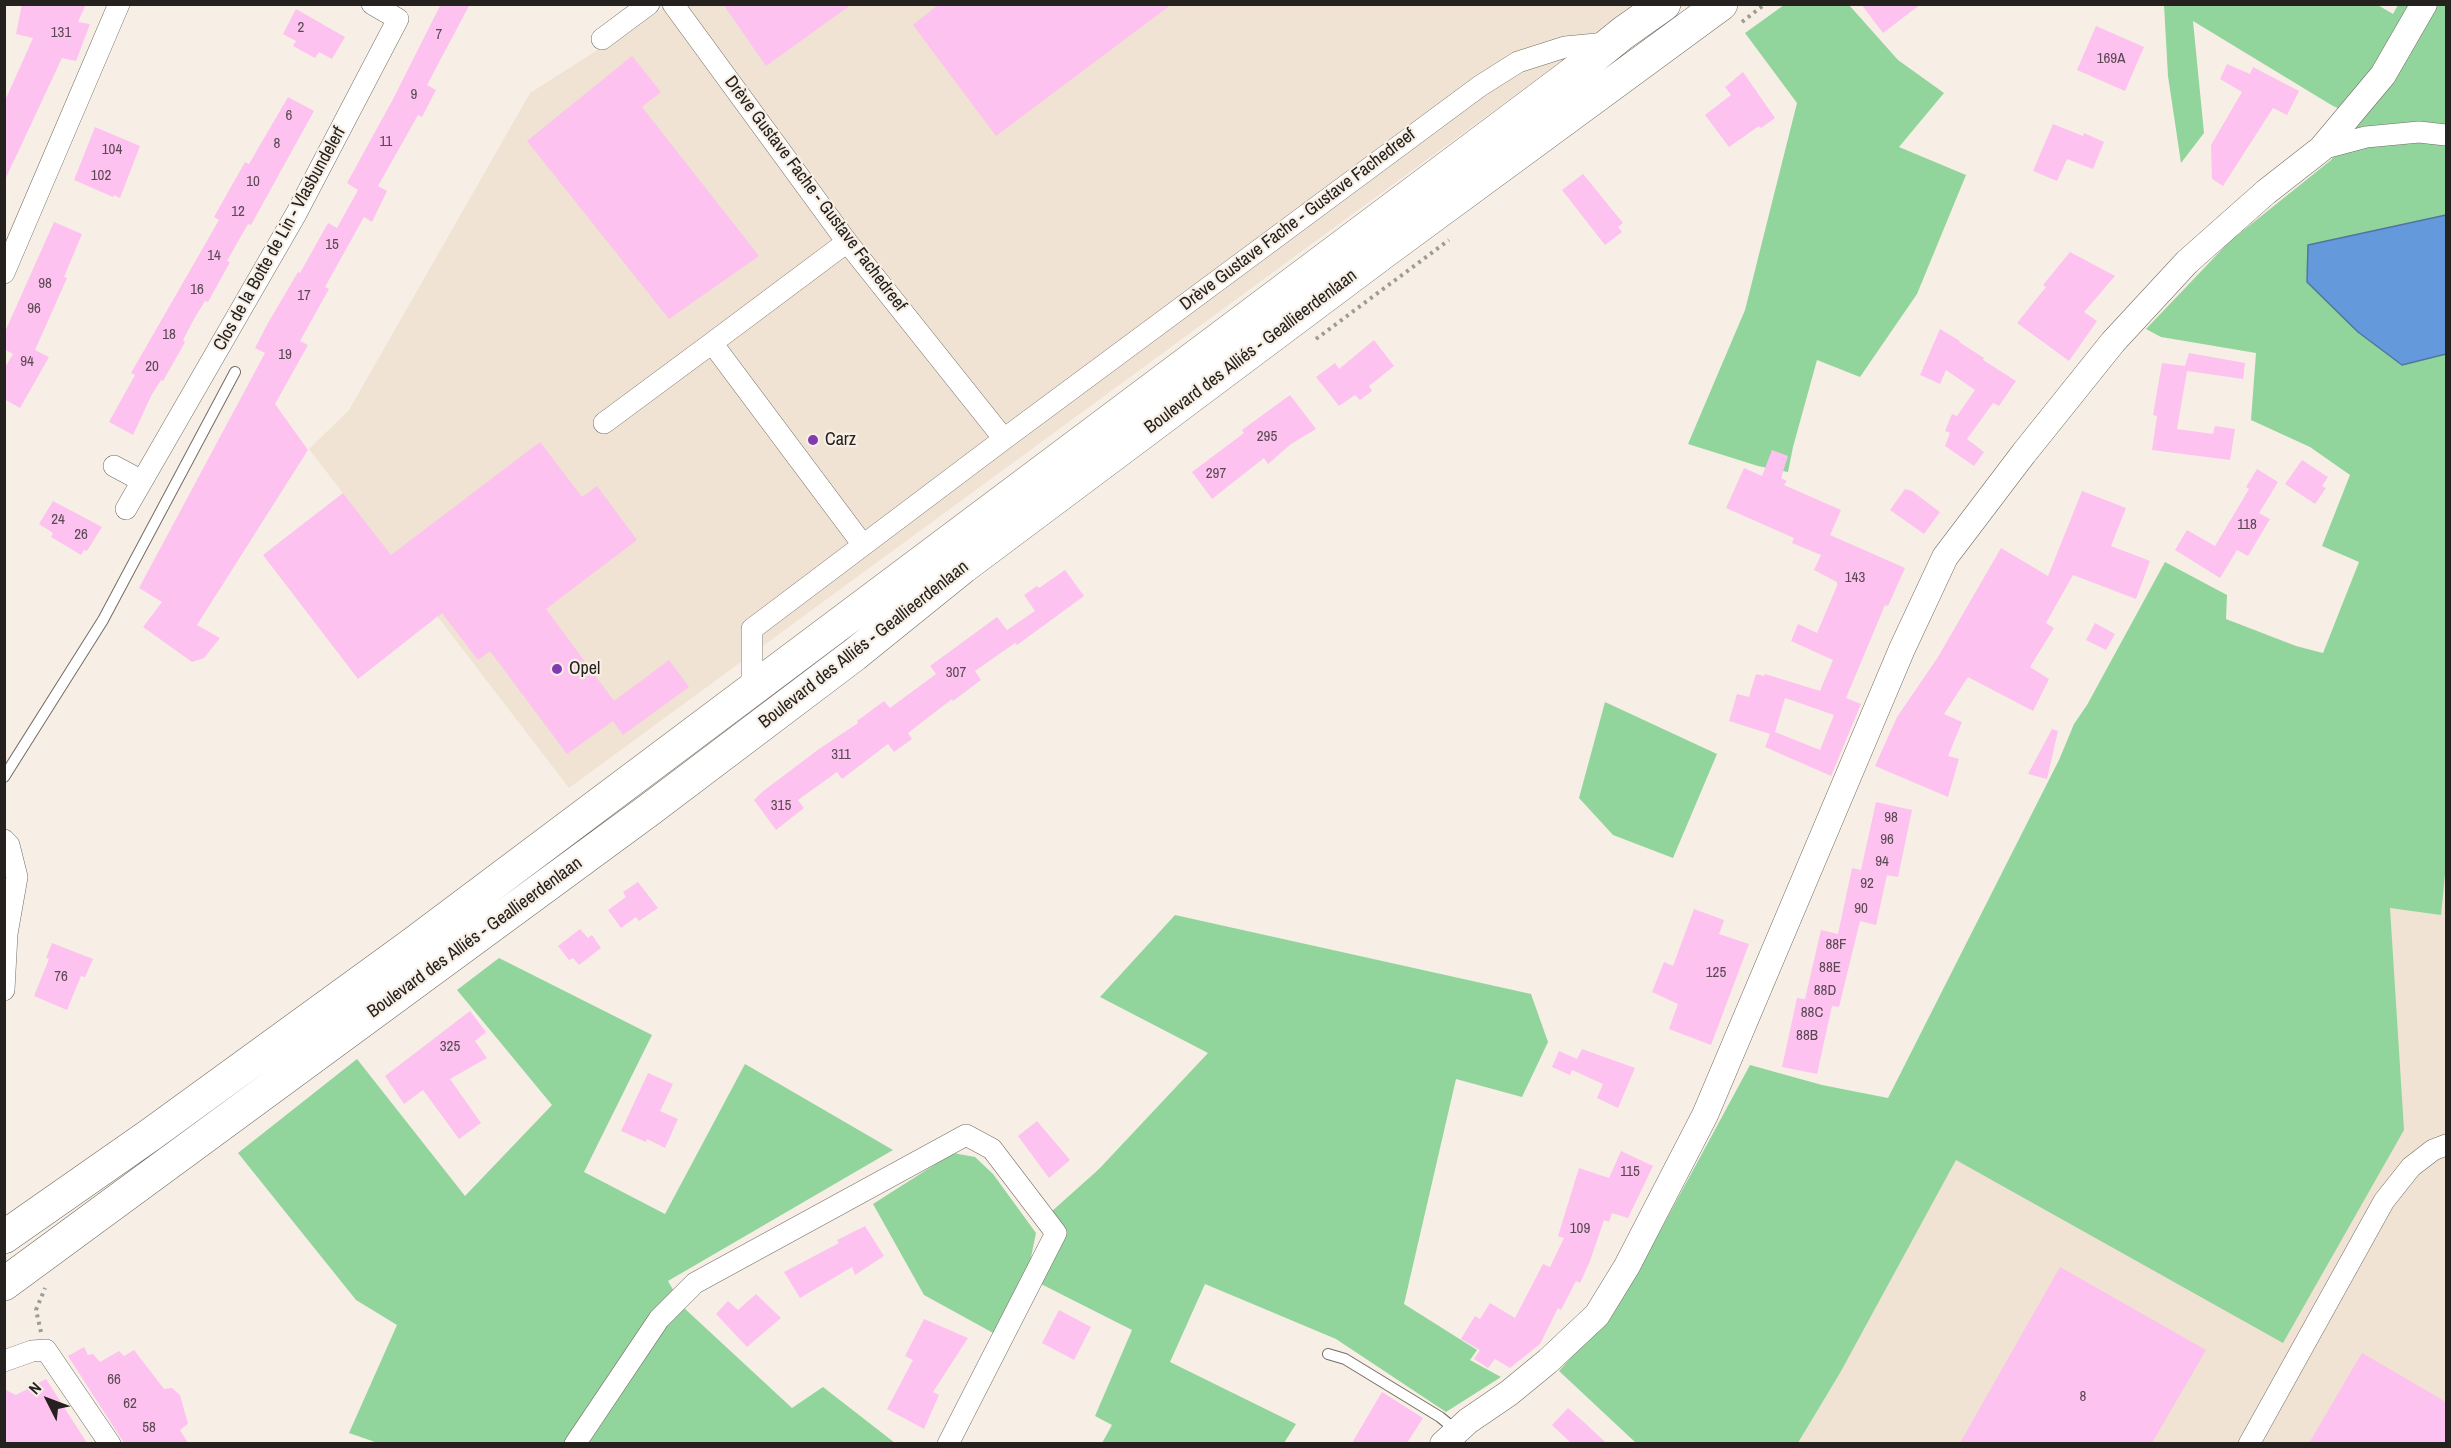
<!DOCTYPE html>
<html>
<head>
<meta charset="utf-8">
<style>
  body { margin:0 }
  #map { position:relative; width:2451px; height:1448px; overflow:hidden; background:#f7efe5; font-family:"Archivo Narrow",sans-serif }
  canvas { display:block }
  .frame { position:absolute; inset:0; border:6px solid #24211e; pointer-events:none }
  .north { position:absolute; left:18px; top:1370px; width:60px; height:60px; -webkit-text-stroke:4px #f7efe5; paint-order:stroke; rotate:312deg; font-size:16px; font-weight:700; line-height:24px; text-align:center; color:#24211e }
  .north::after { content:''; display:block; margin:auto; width:21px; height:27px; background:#24211e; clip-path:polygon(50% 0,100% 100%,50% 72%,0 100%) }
</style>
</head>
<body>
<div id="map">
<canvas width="2451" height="1448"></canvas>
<div class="frame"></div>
<div class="north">N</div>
</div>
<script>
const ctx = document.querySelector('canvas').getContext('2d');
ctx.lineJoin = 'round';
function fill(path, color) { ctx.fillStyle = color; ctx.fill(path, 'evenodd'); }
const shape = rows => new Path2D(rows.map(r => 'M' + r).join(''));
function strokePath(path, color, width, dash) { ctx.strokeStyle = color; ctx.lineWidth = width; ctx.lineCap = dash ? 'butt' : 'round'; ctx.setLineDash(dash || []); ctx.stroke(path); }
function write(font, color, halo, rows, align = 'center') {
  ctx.font = font + ' "Archivo Narrow",sans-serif'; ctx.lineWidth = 4.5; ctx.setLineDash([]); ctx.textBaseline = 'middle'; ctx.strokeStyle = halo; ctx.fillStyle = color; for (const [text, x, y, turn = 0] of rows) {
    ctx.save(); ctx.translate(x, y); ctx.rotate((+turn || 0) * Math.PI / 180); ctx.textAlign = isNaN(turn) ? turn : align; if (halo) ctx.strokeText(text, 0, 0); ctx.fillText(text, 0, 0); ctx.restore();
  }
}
const built = shape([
  [668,5,1638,5,569,788,309,449,349,410,530,93],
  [2103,840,2440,915,2446,864,2446,1443,1798,1444,1840,1373]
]);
const green = shape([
  [2376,4,2393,14,2398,5,2446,5,2446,215,2309,245,2402,365,2446,354,2446,864,2441,915,2390,908,2404,1130,2283,1343,1956,1160,1840,1373,1798,1443,1636,1443,1559,1371,1600,1324,1646,1257,1750,1065,1822,1085,1888,1098,2059,760,2074,724,2087,705,2165,562,2227,595,2226,619,2296,646,2323,653,2359,562,2322,546,2350,475,2310,447,2251,420,2256,353,2161,337,2146,329,2229,242,2331,160,2361,118,2333,106,2193,21,2204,133,2181,163,2168,76,2164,5],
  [1784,5,1849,5,1898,60,1944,93,1899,147,1966,175,1917,294,1860,377,1817,360,1793,447,1788,472,1758,466,1688,444,1745,310,1797,103,1745,33],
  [1605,702,1717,754,1673,858,1613,835,1579,798],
  [1175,915,1531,994,1548,1042,1522,1097,1456,1079,1404,1304,1477,1350,1470,1360,1501,1377,1446,1412,1336,1339,1205,1284,1170,1362,1296,1424,1284,1443,1102,1443,1112,1425,1095,1416,1132,1330,1041,1284,1051,1212,1099,1169,1208,1053,1100,997],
  [499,958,652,1035,584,1172,665,1214,745,1064,893,1150,668,1281,683,1307,792,1408,823,1387,895,1443,375,1444,375,1442,349,1433,397,1325,356,1300,238,1153,357,1059,465,1196,552,1105,457,990],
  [953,1153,975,1157,993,1174,1036,1233,1029,1267,995,1334,924,1295,873,1204]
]);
const water = shape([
  [2446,215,2446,354,2402,365,2358,332,2307,282,2308,245,2446,215]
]);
const building = shape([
  [22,4,86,4,78,22,90,24,76,61,62,58,4,182,4,103,33,38,16,34],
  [441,4,470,4,427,85,436,90,422,117,418,115,378,186,387,191,372,222,364,217,325,287,329,289,300,341,308,345,275,404,308,450,197,625,220,638,204,658,192,662,143,627,162,602,139,588,265,353,255,348,268,323,298,272,300,273,328,223,337,228,358,190,347,183,392,101],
  [723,4,852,4,766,66],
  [939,4,1172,4,996,136,913,25],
  [1861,4,1921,4,1883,33],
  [296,9,345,37,332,59,319,52,315,58,293,46,296,41,283,34],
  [2096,26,2144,47,2125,91,2077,70],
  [632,56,661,92,642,107,759,256,669,319,527,141],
  [2227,64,2250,74,2253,67,2299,91,2287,115,2273,108,2223,186,2212,179,2211,145,2242,92,2220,79],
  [1743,72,1775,118,1761,128,1759,126,1729,147,1705,115,1731,95,1725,87],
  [288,97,314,111,251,225,248,224,236,245,227,261,230,262,208,302,205,301,194,319,183,340,185,342,163,381,161,380,151,396,133,435,109,422,135,375,131,373,219,220,214,217,245,162,249,164],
  [2053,124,2083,136,2084,133,2104,142,2093,169,2067,159,2057,181,2033,171],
  [95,127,140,146,120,198,114,195,113,197,74,180],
  [1583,174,1623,223,1618,227,1622,232,1605,245,1562,190],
  [54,222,82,234,64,277,67,278,35,350,49,357,20,408,4,399,4,369,13,354,4,349,4,334],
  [2070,252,2115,276,2084,312,2097,321,2069,361,2017,323,2046,287,2043,285],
  [1940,329,1960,341,1959,342,1984,358,1983,360,2016,381,1999,406,1993,403,1967,439,1984,452,1974,466,1945,446,1950,433,1945,431,1952,414,1957,416,1975,390,1946,370,1940,384,1920,375],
  [1374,340,1394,366,1369,386,1372,391,1360,400,1355,395,1339,406,1316,377,1335,363,1339,369],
  [2189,353,2245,363,2243,379,2187,371,2177,429,2213,434,2215,426,2235,429,2230,460,2152,450,2157,416,2153,415,2162,363,2185,366],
  [1290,395,1316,429,1291,444,1268,464,1264,458,1212,499,1192,472,1244,433,1242,430],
  [540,442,582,497,597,486,637,540,546,609,614,701,669,660,689,687,623,735,613,721,567,754,490,651,478,660,442,613,358,679,263,555,343,493,391,555],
  [1772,450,1788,456,1781,478,1787,481,1784,485,1841,510,1830,535,1905,568,1888,606,1885,605,1846,698,1861,704,1831,776,1765,747,1770,734,1729,721,1737,694,1749,697,1756,674,1764,676,1765,674,1820,691,1833,660,1791,641,1798,624,1817,633,1837,586,1837,582,1814,570,1821,555,1792,543,1794,538,1726,508,1744,468,1762,476],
  [1785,698,1834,715,1820,750,1775,732],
  [2302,460,2328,477,2322,486,2326,488,2315,504,2285,484],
  [2257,469,2278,482,2259,513,2270,519,2248,556,2237,550,2220,578,2175,550,2187,530,2215,546,2249,489,2246,487],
  [1905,489,1912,491,1940,512,1924,534,1890,510],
  [2082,491,2126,508,2111,546,2150,561,2136,599,2073,575,2046,623,2054,628,2030,667,2049,679,2033,711,1968,677,1944,714,1962,722,1948,756,1959,759,1948,797,1875,766,1897,717,1938,657,2001,548,2048,576],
  [53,501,102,527,87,551,84,550,81,555,51,537,53,533,39,524],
  [1065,570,1084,596,1017,645,1015,643,975,671,981,680,953,701,952,699,908,733,912,739,894,752,888,744,842,779,837,772,798,800,804,808,776,830,754,800,762,792,819,749,858,723,857,721,884,701,890,708,936,674,930,666,997,617,1007,630,1035,611,1024,595,1037,586,1039,588],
  [2095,623,2115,634,2106,650,2086,640],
  [2052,729,2058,731,2047,779,2028,774],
  [1876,802,1912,810,1898,877,1887,875,1876,925,1860,921,1839,1007,1832,1006,1817,1074,1782,1067,1797,998,1805,999,1821,930,1838,934,1852,868,1861,870],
  [638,882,658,908,639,921,636,917,621,928,608,910,626,897,623,892],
  [1694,909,1724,920,1719,934,1749,944,1711,1045,1669,1029,1678,1004,1652,992,1664,962,1673,966],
  [580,929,588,938,592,935,601,948,579,965,573,958,569,960,558,946],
  [52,943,93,959,85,977,81,976,67,1010,34,996,49,959,46,958],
  [470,1011,486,1032,475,1041,487,1058,450,1079,481,1123,459,1139,423,1090,404,1104,385,1076],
  [1582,1049,1635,1068,1618,1108,1597,1098,1603,1084,1572,1070,1570,1075,1552,1067,1559,1051,1577,1059],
  [648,1073,673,1084,660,1111,678,1119,665,1148,647,1139,646,1142,621,1131],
  [1037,1121,1070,1160,1049,1178,1018,1136],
  [1621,1151,1653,1166,1628,1218,1612,1213,1609,1222,1604,1220,1590,1261,1580,1283,1576,1281,1561,1310,1558,1308,1540,1344,1510,1368,1495,1359,1488,1368,1474,1359,1480,1350,1461,1339,1475,1316,1480,1319,1490,1303,1515,1318,1543,1264,1550,1267,1564,1238,1558,1236,1579,1168,1609,1178],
  [865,1226,884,1256,855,1275,852,1267,800,1298,784,1272,839,1243,837,1240],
  [2060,1267,2206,1350,2152,1443,1960,1443],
  [756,1294,781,1318,747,1347,716,1314,728,1301,738,1310],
  [1059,1310,1091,1327,1074,1360,1042,1343],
  [924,1319,968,1338,933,1392,939,1395,924,1429,887,1409,913,1360,905,1356],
  [84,1347,88,1355,93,1354,100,1362,119,1351,124,1356,134,1350,164,1389,172,1388,180,1395,188,1424,180,1430,188,1443,124,1443,68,1356],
  [2362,1353,2446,1402,2446,1443,2309,1443],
  [46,1379,87,1443,4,1443,4,1389,16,1395],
  [1382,1392,1423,1418,1407,1443,1352,1443],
  [1568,1408,1586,1424,1606,1443,1571,1443,1552,1425]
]);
const path = shape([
  [1742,22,1765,4],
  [1316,339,1449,240],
  [41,1332,36,1310,45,1288]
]);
const service = shape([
  [4,777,103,620,235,372],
  [1328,1354,1345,1359,1440,1417,1457,1431]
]);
const minor = shape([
  [673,4,847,242,1004,439],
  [602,39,649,4],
  [2321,149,2366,137,2419,132,2446,135],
  [847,242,712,343,863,545],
  [4,273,119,4],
  [604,423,712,343],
  [114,466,142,481],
  [126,509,296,214,398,19,372,4],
  [752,688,752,629,1004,439,1480,86,1518,62,1565,47,1607,43],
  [4,840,9,845,17,877,7,934,4,990],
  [4,1361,32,1351,46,1350,110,1444],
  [575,1444,659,1319,695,1283,966,1135,992,1149,1056,1233,948,1444],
  [2249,1444,2384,1201,2411,1167,2433,1150,2446,1145]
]);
const tertiary = shape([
  [1443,1444,1468,1421,1509,1393,1548,1361,1597,1315,1627,1266,1705,1115,1902,649,1945,557,2024,453,2113,342,2187,262,2266,192,2321,149,2383,75,2424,4]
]);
const trunk = shape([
  [4,1237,150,1135,410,946,1571,75,1623,33,1664,4],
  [4,1284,649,810,854,655,963,567,1385,251,1721,4]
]);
const markers = [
  [813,440,6,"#823bae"],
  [557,669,6,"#823bae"]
];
const numberNames = [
  ["2",301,28],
  ["131",61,33],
  ["7",439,35],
  ["169A",2111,59],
  ["9",414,95],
  ["6",289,116],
  ["11",386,142],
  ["8",277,144],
  ["104",112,150],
  ["102",101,176],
  ["10",253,182],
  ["12",238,212],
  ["15",332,245],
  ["14",214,256],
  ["98",45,284],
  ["16",197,290],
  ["17",304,296],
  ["96",34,309],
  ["18",169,335],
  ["19",285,355],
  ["94",27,362],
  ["20",152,367],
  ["295",1267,437],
  ["297",1216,474],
  ["24",58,520],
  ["118",2247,525],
  ["26",81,535],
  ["143",1855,578],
  ["307",956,673],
  ["311",841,755],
  ["315",781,806],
  ["98",1891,818],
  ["96",1887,840],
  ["94",1882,862],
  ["92",1867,884],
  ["90",1861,909],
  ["88F",1836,945],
  ["88E",1830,968],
  ["125",1716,973],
  ["76",61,977],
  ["88D",1825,991],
  ["88C",1812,1013],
  ["88B",1807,1036],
  ["325",450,1047],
  ["115",1630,1172],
  ["109",1580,1229],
  ["66",114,1380],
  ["8",2083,1397],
  ["62",130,1404],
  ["58",149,1428]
];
const streetNames = [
  ["Drève Gustave Fache - Gustave Fachedreef",815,194,53],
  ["Drève Gustave Fache - Gustave Fachedreef",1298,220,-37],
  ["Clos de la Botte de Lin - Vlasbundelerf",280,239,-61],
  ["Boulevard des Alliés - Geallieerdenlaan",1251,352,-37],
  ["Boulevard des Alliés - Geallieerdenlaan",864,645,-38],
  ["Boulevard des Alliés - Geallieerdenlaan",475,938,-36]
];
const poiNames = [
  ["Carz",825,440],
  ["Opel",569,669]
];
fill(built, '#f0e3d3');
fill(green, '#91d59c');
fill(water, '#6499db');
strokePath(water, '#5175a2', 1.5);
fill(building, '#fdc2f0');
strokePath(service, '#746d65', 12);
strokePath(minor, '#746d65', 22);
strokePath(tertiary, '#746d65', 27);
strokePath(trunk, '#746d65', 34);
strokePath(path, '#9f9a92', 4, [3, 4.5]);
strokePath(service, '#fff', 10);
strokePath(minor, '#fff', 21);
strokePath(tertiary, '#fff', 26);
strokePath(trunk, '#fff', 33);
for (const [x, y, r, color] of markers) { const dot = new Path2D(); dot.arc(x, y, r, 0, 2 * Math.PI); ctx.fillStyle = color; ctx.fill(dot); strokePath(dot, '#f7efe5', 2); }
write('15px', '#5a4952', null, numberNames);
write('18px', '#24211e', '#f7efe5', streetNames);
write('18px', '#24211e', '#f7efe5', poiNames, 'left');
</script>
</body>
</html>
